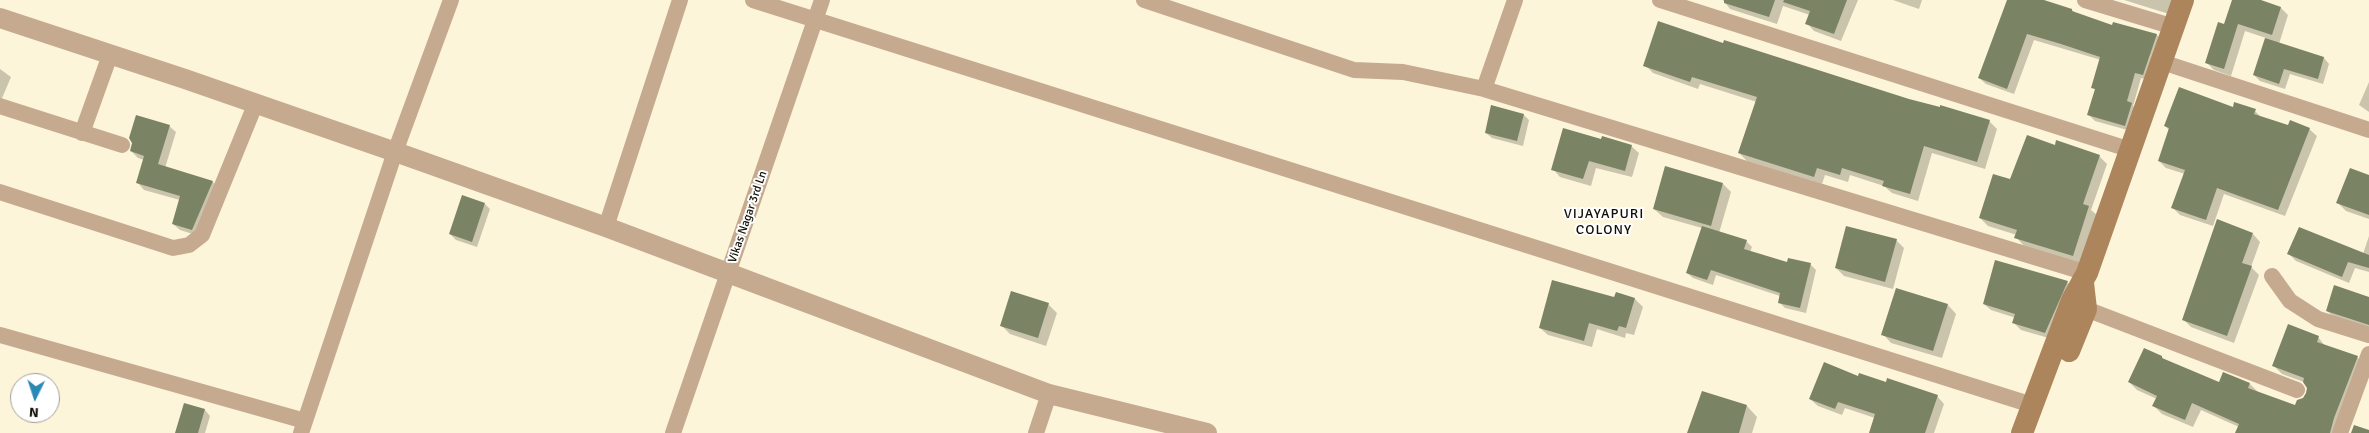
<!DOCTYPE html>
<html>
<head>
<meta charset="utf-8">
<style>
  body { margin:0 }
  #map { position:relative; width:2369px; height:433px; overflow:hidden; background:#fdf5d9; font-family:Signika,sans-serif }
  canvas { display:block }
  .north { position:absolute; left:10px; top:373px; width:50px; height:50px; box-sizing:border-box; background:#fff; border:1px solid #a09f9b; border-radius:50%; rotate:184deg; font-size:14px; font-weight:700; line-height:20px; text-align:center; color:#120f06 }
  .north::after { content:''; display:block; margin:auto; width:18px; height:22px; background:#2a8ab5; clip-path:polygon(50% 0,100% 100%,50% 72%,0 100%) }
</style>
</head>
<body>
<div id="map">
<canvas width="2369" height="433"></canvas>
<div class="north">N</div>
</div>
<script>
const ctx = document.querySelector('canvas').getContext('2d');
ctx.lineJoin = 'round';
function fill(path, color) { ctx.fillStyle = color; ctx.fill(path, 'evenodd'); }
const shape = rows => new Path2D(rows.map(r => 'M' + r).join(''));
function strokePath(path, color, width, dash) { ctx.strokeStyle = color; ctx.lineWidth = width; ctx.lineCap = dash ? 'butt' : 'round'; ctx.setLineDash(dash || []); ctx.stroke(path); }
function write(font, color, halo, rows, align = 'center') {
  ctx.font = font + ' Signika,sans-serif'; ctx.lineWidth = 4; ctx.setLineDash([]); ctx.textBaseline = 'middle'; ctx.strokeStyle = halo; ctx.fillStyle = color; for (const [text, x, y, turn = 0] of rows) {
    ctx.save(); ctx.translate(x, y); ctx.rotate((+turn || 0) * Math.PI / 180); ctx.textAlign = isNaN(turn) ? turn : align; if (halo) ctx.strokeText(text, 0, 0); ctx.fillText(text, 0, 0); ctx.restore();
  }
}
const shadow = shape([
  [1723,0,1858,0,1841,41,1814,31,1807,23,1810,15,1783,6,1777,24,1730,9],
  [1893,0,1922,0,1919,9],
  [2009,0,2041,0,2072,10,2076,14,2113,27,2157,35,2163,41,2149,80,2141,78,2133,106,2138,110,2131,131,2095,121,2089,115,2096,91,2093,87,2101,60,2034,40,2014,94,1986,84,1979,78],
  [2124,0,2174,0,2169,14],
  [2233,0,2257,0,2281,8,2288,15,2279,44,2324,58,2329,64,2323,84,2290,74,2285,89,2260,81,2254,75,2266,38,2245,31,2231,76,2214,70,2207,63,2225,25],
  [1724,45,1909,100,1989,121,1997,129,1985,169,1932,153,1918,201,1892,193,1884,186,1850,175,1848,182,1825,175,1822,184,1747,161,1739,153,1757,102,1700,84,1698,89,1653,73,1645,65],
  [0,69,11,77,0,103],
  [2369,82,2369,112,2359,105],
  [2233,108,2255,111,2262,118,2288,127,2309,129,2317,136,2285,216,2224,194,2213,226,2180,215,2173,208,2185,174,2166,168,2159,161,2169,130,2165,126],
  [1524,115,1529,120,1523,146,1492,138,1486,133],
  [169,126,176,132,165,168,213,182,219,189,199,236,180,230,173,224,180,200,144,190,138,183,144,160,138,158,131,151],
  [1602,141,1631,146,1639,153,1632,177,1596,168,1591,186,1560,177,1553,169],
  [2099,156,2107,164,2091,210,2097,215,2081,264,2024,246,2016,237,2017,235,1988,226,1980,218,2011,181],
  [2369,176,2369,219,2346,211,2337,202],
  [1723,184,1731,192,1719,233,1746,241,1752,247,1750,252,1788,263,1810,264,1816,270,1806,313,1785,308,1779,302,1780,296,1716,275,1713,285,1693,278,1687,273,1702,228,1663,217,1654,209],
  [485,204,490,209,477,247,456,240,450,234],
  [2253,234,2260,242,2251,267,2259,275,2234,343,2191,327,2184,320],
  [2369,236,2369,272,2355,268,2349,283,2296,261,2289,254,2363,254],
  [1896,240,1904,248,1893,289,1844,276,1836,268],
  [2067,282,2074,288,2052,339,2021,330,2014,323,2016,318,1991,310,1984,304],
  [1617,294,1635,299,1643,307,1634,335,1626,333,1625,338,1597,329,1592,347,1548,335,1540,328,1615,299],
  [2369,298,2369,329,2336,319,2327,311],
  [1048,304,1057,313,1046,346,1010,334,1001,325],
  [1948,305,1956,314,1942,358,1891,343,1883,334],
  [2318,337,2326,347,2357,357,2365,365,2340,433,2236,433,2239,427,2201,410,2193,427,2162,414,2154,406,2157,399,2137,390,2129,382,2162,357,2165,361,2220,384,2250,384,2258,392,2296,407,2308,394,2308,388,2304,382,2282,374,2274,366],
  [1859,377,1937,396,1944,404,1934,433,1872,433,1875,418,1845,408,1842,415,1818,406,1810,399],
  [185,405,205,410,210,416,205,433,176,433],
  [1747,406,1757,417,1752,433,1689,433]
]);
const building = shape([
  [1724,0,1775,0,1769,17,1724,3],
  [1784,0,1847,0,1834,34,1805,24,1810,11,1783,2],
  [2007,0,2044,0,2072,9,2072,11,2112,25,2113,22,2157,34,2143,75,2135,73,2127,101,2132,103,2125,126,2087,115,2095,89,2091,88,2100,57,2061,44,2027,34,2007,89,1978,78],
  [2232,0,2261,0,2281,7,2272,35,2238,24,2224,69,2205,63,2218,22,2224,24],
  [1658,21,1723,43,1724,40,1909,99,1940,107,1940,105,1990,120,1977,162,1924,146,1910,194,1882,186,1884,181,1842,168,1840,175,1817,168,1814,177,1738,153,1757,97,1692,77,1690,82,1643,66],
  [2265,38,2324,57,2318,79,2284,69,2279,84,2253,75],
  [2179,87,2233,107,2234,102,2256,109,2254,114,2288,125,2290,120,2310,128,2278,210,2217,188,2206,220,2171,208,2185,170,2158,161,2169,128,2164,126],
  [1491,105,1524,114,1517,141,1485,133],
  [136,115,170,125,158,164,213,181,192,230,172,224,180,196,136,183,144,156,130,151,132,143,129,138],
  [1563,128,1601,139,1602,136,1632,145,1625,171,1589,161,1583,179,1551,170],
  [2027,135,2055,145,2056,140,2100,155,2083,204,2089,206,2073,256,2014,238,2017,230,1979,218,1993,174,2010,179],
  [1665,166,1723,183,1711,226,1653,209],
  [2350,168,2369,175,2369,215,2336,203],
  [462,195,485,203,472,242,449,234],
  [2217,219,2253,233,2242,263,2252,266,2227,336,2182,320],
  [1702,226,1747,240,1744,249,1787,262,1788,258,1811,263,1800,308,1778,303,1780,293,1711,270,1707,280,1686,273],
  [1846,226,1897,239,1885,282,1835,268],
  [2299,227,2369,255,2369,268,2348,262,2342,277,2287,254],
  [1995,260,2068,281,2045,333,2012,323,2015,314,1983,304],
  [1552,280,1614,297,1616,292,1635,298,1626,328,1619,326,1617,331,1589,323,1584,341,1539,328],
  [2334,285,2369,297,2369,325,2326,311],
  [1896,288,1948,304,1933,351,1881,335],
  [1011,291,1049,303,1038,338,1000,326],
  [2288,324,2319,336,2317,342,2358,356,2334,418,2330,433,2235,433,2239,424,2192,403,2185,420,2152,406,2157,396,2128,382,2144,348,2162,356,2162,358,2219,382,2223,372,2250,383,2248,388,2295,405,2297,400,2303,398,2306,393,2307,388,2303,382,2304,378,2272,366],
  [1824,362,1858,376,1859,373,1886,382,1887,378,1938,395,1925,433,1869,433,1875,414,1838,402,1835,409,1809,399],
  [1702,391,1747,405,1739,433,1687,433],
  [184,403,205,409,198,433,175,433],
  [2354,425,2369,430,2369,433,2351,433]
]);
const minor = shape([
  [753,0,2032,405],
  [1144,0,1354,70,1403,72,1484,89,2087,273],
  [1660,0,2131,150],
  [2085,0,2174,27],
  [2162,62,2369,130],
  [1484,89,1515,0],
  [0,106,122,145],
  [82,133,110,55],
  [0,192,173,248,189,245,202,235,255,105],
  [606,227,680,0],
  [2272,276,2290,301,2318,319,2369,335],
  [2086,309,2297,390],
  [0,335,305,421],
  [301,433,395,152,451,0],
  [673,433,822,0],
  [1036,433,1049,394],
  [2340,433,2369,354]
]);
const tertiary = shape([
  [0,18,185,79,404,155,606,227,1049,394,1207,433]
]);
const secondary = shape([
  [2069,351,2086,309,2083,283],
  [2022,433,2072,300,2087,273,2183,0]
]);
const streetNames = [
  ["Vikas Nagar 3rd Ln",748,217,-71]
];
const neighbourhoodNames = [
  ["VIJAYAPURI",1604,214],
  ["COLONY",1604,230]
];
fill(shadow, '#0003');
fill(building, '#7a8465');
strokePath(minor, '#c5aa90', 16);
strokePath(tertiary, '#c5aa90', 20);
strokePath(secondary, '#ac855d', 22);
write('12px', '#120f06', '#fff', streetNames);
ctx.letterSpacing = '1px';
write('14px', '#120f06', '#fff', neighbourhoodNames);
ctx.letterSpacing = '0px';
</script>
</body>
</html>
